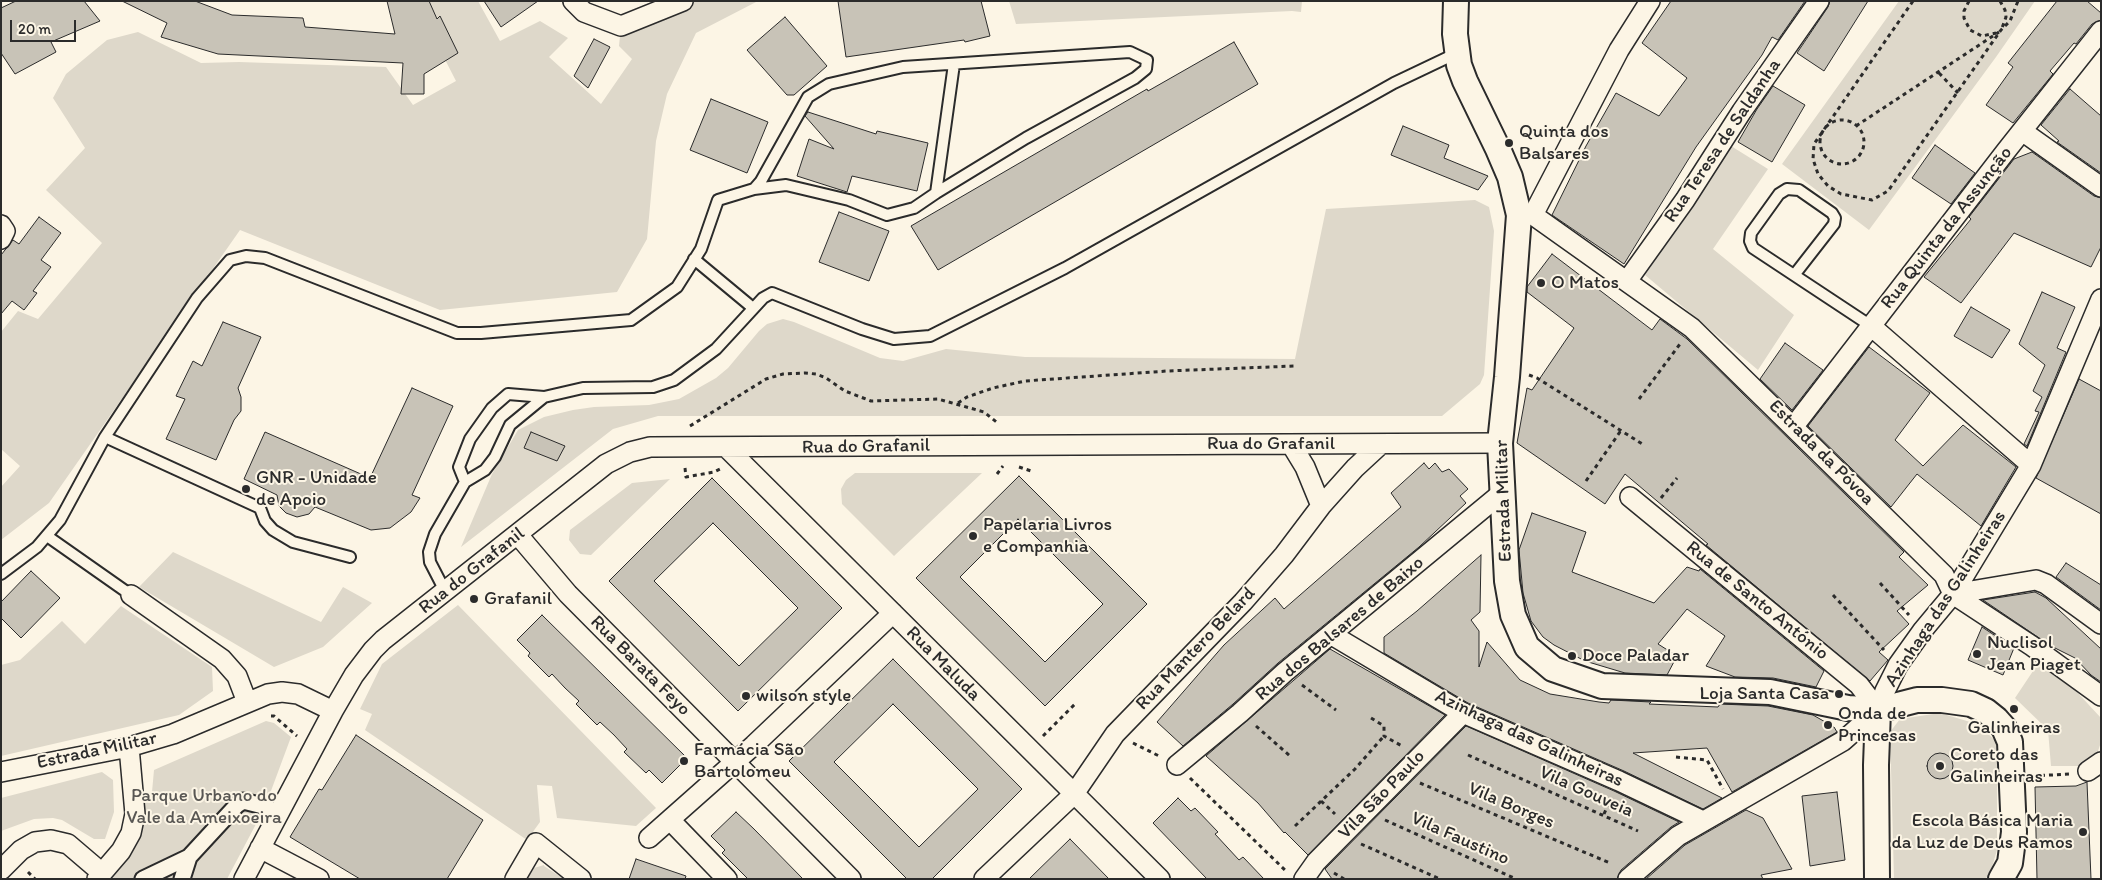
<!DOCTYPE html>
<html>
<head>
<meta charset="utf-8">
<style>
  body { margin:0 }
  #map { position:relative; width:2102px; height:880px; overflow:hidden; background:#fcf5e5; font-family:Itim,sans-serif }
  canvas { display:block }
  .frame { position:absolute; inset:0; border:2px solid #2b2b2b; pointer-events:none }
  .scale { position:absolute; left:10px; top:20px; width:66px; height:22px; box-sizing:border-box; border:2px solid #2b2b2b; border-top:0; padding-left:6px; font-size:15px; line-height:18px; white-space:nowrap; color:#2b2b2b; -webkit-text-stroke:4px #fcf5e5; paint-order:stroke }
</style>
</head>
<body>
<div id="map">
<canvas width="2102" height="880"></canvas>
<div class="frame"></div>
<div class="scale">20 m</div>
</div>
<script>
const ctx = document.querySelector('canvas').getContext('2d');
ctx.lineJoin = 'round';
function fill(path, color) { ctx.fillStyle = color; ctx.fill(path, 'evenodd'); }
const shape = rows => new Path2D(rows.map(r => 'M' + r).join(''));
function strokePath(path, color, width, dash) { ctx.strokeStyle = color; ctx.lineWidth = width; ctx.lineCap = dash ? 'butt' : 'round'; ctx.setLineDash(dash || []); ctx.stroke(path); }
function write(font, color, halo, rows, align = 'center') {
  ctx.font = font + ' Itim,sans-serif'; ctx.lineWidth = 4; ctx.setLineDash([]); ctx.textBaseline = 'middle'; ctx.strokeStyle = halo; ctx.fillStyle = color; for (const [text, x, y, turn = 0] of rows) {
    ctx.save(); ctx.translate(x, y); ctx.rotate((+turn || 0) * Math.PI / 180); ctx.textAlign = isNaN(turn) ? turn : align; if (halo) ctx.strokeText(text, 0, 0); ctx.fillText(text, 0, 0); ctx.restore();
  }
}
const green = shape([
  [415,1,478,1,500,41,540,21,568,38,549,57,601,104,632,59,619,46,621,26,682,1,758,1,696,33,667,94,656,141,647,239,617,292,440,310,240,230,49,503,1,540,1,487,20,466,1,449,1,332,18,311,38,319,102,243,46,190,85,148,53,98,66,74,107,40,138,32,201,63,239,62,386,67,413,105,456,81],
  [1009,1,1302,1,1301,12,1292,11,1016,24],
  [1899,1,2035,1,1996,57,1869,230,1782,164],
  [1731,146,1768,169,1713,249,1794,315,1758,370,1645,275],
  [1475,200,1489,207,1494,231,1484,375,1480,384,1442,416,658,416,613,429,461,547,492,474,518,430,544,417,573,410,594,407,649,405,679,399,716,378,728,368,759,331,767,324,783,319,794,322,880,358,903,361,946,349,1025,357,1295,359,1326,209],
  [855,473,982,473,894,556,842,504,841,489,846,480],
  [670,479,591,555,580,554,569,540,570,530,632,483],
  [173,552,321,622,343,587,372,603,323,647,274,667,139,587],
  [458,605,656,808,636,826,557,818,552,786,537,785,540,822,527,840,365,730,372,714,360,709,382,664],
  [121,606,212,667,213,691,179,715,1,756,1,665,20,660,62,621,85,644],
  [2039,662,2064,678,2101,718,2101,742,2097,754,2082,766,2051,766,2048,730,2015,698],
  [1940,713,1977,724,1997,742,1997,850,1990,874,1985,879,1894,879,1890,732,1900,719],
  [266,721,274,723,291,737,265,807,227,879,108,879,126,861,138,835,145,793,152,792,154,770],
  [102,772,113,780,114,812,105,839,94,839,62,820,53,818,34,819,1,831,1,798],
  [544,865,544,866,564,879,527,879,534,868]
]);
const building = shape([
  [16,1,84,1,100,21,51,42,56,52,15,74,1,53,1,8,16,1],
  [122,1,195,1,232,15,303,18,305,27,395,34,387,1,429,1,437,19,440,16,458,53,424,74,424,94,401,94,403,63,218,54,161,37,167,23,122,1],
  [484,1,538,1,501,27,484,1],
  [838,1,981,1,990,36,965,42,964,40,846,57,838,1],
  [1671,1,1805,1,1778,40,1772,37,1762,55,1696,147,1624,264,1552,215,1586,146,1616,93,1659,116,1687,78,1642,43,1671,1],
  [1830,1,1868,1,1824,71,1797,53,1828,7,1830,1],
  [2057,1,2087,1,2101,13,2101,20,2092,24,2076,44,2074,43,2050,71,2053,74,2013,123,1986,105,2013,67,2008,63,2057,1],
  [785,17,827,66,794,95,787,95,747,50,785,17],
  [594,39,610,47,588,88,574,76,594,39],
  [1234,42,1258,84,938,270,911,226,1147,89,1148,91,1234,42],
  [1773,86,1805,105,1772,162,1738,142,1757,109,1773,86],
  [2070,89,2101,116,2101,173,2057,142,2059,141,2041,125,2070,89],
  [711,99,768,122,747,173,690,150,711,99],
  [808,112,876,134,877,131,928,143,917,191,852,176,847,192,797,176,809,139,834,149,805,116,808,112],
  [1403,126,1449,145,1444,158,1488,176,1478,190,1391,155,1403,126],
  [1935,145,1975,173,1951,204,1912,178,1935,145],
  [2032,152,2094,196,2101,198,2101,247,2091,267,2014,233,1961,303,1924,277,1971,219,1969,217,2014,159,2032,152],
  [839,212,889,231,869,281,819,262,839,212],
  [39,217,61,233,41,260,51,267,33,291,37,293,24,310,12,301,1,314,1,255,13,240,19,244,39,217],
  [1552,254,1652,330,1660,319,1687,339,1904,552,1899,557,1928,585,1897,611,1909,624,1879,652,1888,660,1870,681,1706,545,1708,544,1625,474,1605,504,1517,443,1527,388,1532,390,1574,328,1527,292,1527,287,1552,254],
  [2042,292,2075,307,2057,348,2066,352,2027,446,2024,444,2039,412,2035,411,2042,397,2033,391,2045,365,2019,344,2042,292],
  [1971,307,2010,330,1992,358,1954,336,1971,307],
  [223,322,261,337,238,388,241,397,241,411,234,420,216,460,166,439,185,399,176,396,193,361,202,366,223,322],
  [1785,343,1823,370,1792,410,1760,379,1785,343],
  [1869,347,1930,393,1895,440,1923,466,1963,425,2016,467,1981,526,1917,474,1891,507,1808,426,1869,347],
  [2079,379,2101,391,2101,514,2036,478,2079,379],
  [412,388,453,406,412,495,420,498,411,512,390,528,371,530,315,507,309,514,297,517,286,513,279,506,277,495,244,479,265,432,370,478,412,388],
  [531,432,565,446,557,461,524,448,531,432],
  [1424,463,1429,469,1435,463,1442,472,1449,469,1468,489,1460,496,1466,503,1419,547,1278,663,1233,704,1183,746,1157,722,1224,645,1275,598,1284,609,1401,507,1391,493,1424,463],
  [1019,476,1147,604,1045,706,916,578,1019,476],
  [1018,519,1103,604,1045,662,960,577,1018,519],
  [712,478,842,608,738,711,609,581,712,478],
  [713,523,798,608,739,666,654,581,713,523],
  [1532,513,1586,532,1572,572,1654,603,1687,567,1699,571,1700,569,1824,671,1816,687,1773,678,1735,677,1706,666,1725,636,1687,609,1658,644,1677,656,1667,675,1625,673,1585,661,1554,645,1543,637,1531,621,1523,593,1519,550,1532,513],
  [1481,555,1480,612,1471,620,1479,631,1479,667,1487,642,1520,680,1550,694,1599,702,1609,703,1611,700,1651,702,1649,704,1718,707,1720,704,1768,706,1813,715,1834,727,1837,732,1732,792,1707,748,1633,753,1722,798,1703,809,1624,771,1468,703,1384,653,1384,637,1417,611,1481,555],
  [2066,563,2101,585,2101,610,2056,577,2066,563],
  [31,571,60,598,21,638,1,618,1,602,31,571],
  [2035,592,2046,598,2101,649,2101,682,2091,675,2075,658,2051,646,1983,600,2035,592],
  [542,615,687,758,662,783,649,770,646,773,624,752,627,749,614,735,600,722,597,725,576,704,579,701,565,688,552,674,549,677,528,656,530,653,517,640,542,615],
  [1982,627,2014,648,2003,675,1968,660,1982,627],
  [1330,649,1445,715,1308,855,1285,832,1284,833,1258,803,1206,756,1330,649],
  [893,659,1022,789,932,879,907,879,789,761,893,659],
  [893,704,978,789,919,847,834,762,893,704],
  [1466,726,1614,791,1679,822,1671,827,1621,870,1617,879,1332,879,1325,869,1466,726],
  [356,735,483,820,447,879,360,879,290,837,319,789,322,790,356,735],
  '1927 766a13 13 0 1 1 26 0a13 13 0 1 1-26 0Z',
  [2087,782,2091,879,2037,879,2035,787,2076,786,2087,782],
  [1837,792,1845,860,1810,866,1802,796,1837,792],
  [1178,798,1191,811,1195,808,1218,832,1215,834,1239,860,1243,857,1264,879,1207,879,1153,823,1178,798],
  [1746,810,1763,818,1792,869,1761,875,1763,879,1646,879,1685,845,1746,810],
  [736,812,754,829,803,879,748,879,722,853,725,850,711,836,736,812],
  [1070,839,1109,879,1029,879,1070,839],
  [636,859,686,876,685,879,629,879,636,859]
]);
const path = shape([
  [1913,1,1814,144,1813,159,1818,174,1828,186,1841,194,1872,200,1888,191,2001,30,2010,21,2018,1],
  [1969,1,1964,11,1964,18,1970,30,1982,36,1996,33],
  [2000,1,2005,10,2006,17,2002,28],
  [1939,73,1958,93],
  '1820 142a22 22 0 1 1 44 0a22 22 0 1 1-44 0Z',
  [1856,126,1999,32],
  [1529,375,1537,378,1644,445],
  [1639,399,1680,344],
  [958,403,967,397,993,388,1025,381,1167,371,1295,366],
  [690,426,766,379,783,374,805,373,816,374,826,378,845,391,871,401,938,399,984,412,999,424],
  [1019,467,1034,472],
  [685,468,686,477,714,472,720,469],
  [997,474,1003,466],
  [1586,481,1622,429],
  [1661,498,1677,478],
  [1880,583,1909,615],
  [1833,595,1884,650],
  [1302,685,1336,710],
  [271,716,274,716,297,736],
  [1371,718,1384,726,1384,736,1402,746],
  [1256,726,1290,756],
  [1043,736,1076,703],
  [1133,743,1159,756],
  [1468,755,1638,831],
  [1676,757,1707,760,1723,789],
  [2033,776,2069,774],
  [1190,778,1286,871],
  [1420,783,1610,863],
  [1321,801,1335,814],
  [1604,814,1610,800],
  [1385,820,1516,879],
  [1295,826,1355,769,1384,736],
  [1361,844,1440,879],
  [28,872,35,879],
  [1334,873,1344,879]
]);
const service = shape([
  [936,193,954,64],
  [694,259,753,308],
  [1795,274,1834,224,1835,218,1832,213,1799,190,1787,189,1779,194,1751,233,1750,241,1753,248,1871,326],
  [105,437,260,508,265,521,273,530,293,542,350,557],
  [465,482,459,467,470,439,492,408,508,394,544,397,583,388,653,387,674,380,716,349,763,298,772,293,862,329,894,339,930,336,1065,268,1394,83,1457,53],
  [47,536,131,595],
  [1,574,37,547,60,520,105,437,197,298,230,260,246,256,265,258,457,333,481,333,631,320,677,287,701,249,718,200,754,189,786,185,849,200,887,215,914,208,936,193,1026,138,1135,78,1146,69,1147,60,1130,52,903,67,829,84,808,97,761,181,754,189],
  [445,591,430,562,429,552,435,534,465,482,485,470,495,457,510,425,544,397]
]);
const pedestrian = shape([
  [143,879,189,857,237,805,243,801,267,807,277,815],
  [182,879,189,857]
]);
const minor = shape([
  [573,1,584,12,621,26,683,1],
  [2022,131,2101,187],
  [1533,215,1692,328,1944,575,1953,594,2032,646,2101,696],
  [1533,215,1619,50,1650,1],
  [1,225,5,231,1,239],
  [1627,281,1685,200,1742,111,1819,1],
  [1871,326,2031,465],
  [1794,426,2006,151,2101,31],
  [1291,444,1305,467,1321,506],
  [727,448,1160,879],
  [1630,497,1859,685,1878,710],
  [518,535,568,594,851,879],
  [1953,594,2036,580,2046,584,2101,624],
  [131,595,222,659,237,676,247,702],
  [1332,635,1463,713,1619,781,1703,821],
  [1177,765,1240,713,1285,672,1503,492],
  [2088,771,2101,762],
  [1,772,129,747,173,734,268,694,282,692,298,694,333,711],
  [670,820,727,879],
  [649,838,754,745,893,613],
  [260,848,319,879],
  [1,870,21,850,35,842,51,840,68,844,102,873],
  [97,879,121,851,131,833,135,814,129,747],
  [244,879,333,711,354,675,373,650,383,640,606,464,630,452,650,447,1500,443],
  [515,879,536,843,581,879],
  [984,879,1074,794,1115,734,1243,602,1284,555,1321,506,1355,468,1381,444],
  [1304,879,1316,862,1463,713],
  [1628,879,1678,836,1843,741,1878,710,1885,691,1898,665,1923,630,1953,594,2031,465,2101,299]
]);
const tertiary = shape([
  [1456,1,1455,34,1459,65,1465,81,1498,149,1510,177,1519,215,1507,377,1500,443,1507,581,1513,615,1527,647,1553,669,1602,686,1770,692,1848,708,1878,710,1917,700,1942,700,1971,704,1986,711,1996,719,2004,728,2010,742,2014,832,2010,863,2001,879],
  [1877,879,1876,765,1878,710]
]);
const markers = [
  [1509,143,5,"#2b2b2b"],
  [1541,283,5,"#2b2b2b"],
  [246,489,5,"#2b2b2b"],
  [973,536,5,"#2b2b2b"],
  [474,599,5,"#2b2b2b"],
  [1977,654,5,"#2b2b2b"],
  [1572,656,5,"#2b2b2b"],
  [1839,694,5,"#2b2b2b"],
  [746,696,5,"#2b2b2b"],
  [2014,709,5,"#2b2b2b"],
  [1828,725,5,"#2b2b2b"],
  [684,761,5,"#2b2b2b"],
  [1940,766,5,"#2b2b2b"],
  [2083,832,5,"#2b2b2b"]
];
const poiNames = [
  ["Quinta dos",1519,132],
  ["Balsares",1519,154],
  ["O Matos",1551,283],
  ["GNR - Unidade",256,478],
  ["de Apoio",256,500],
  ["Papelaria Livros",983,525],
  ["e Companhia",983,547],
  ["Grafanil",484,599],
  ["Nuclisol",1987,643],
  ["Jean Piaget",1987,665],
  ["Doce Paladar",1582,656],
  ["Loja Santa Casa",1829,694,"right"],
  ["wilson style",756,696],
  ["Onda de",1838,714],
  ["Princesas",1838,736],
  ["Galinheiras",2014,728,"center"],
  ["Farmácia São",694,750],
  ["Bartolomeu",694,772],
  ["Coreto das",1950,755],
  ["Galinheiras",1950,777],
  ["Escola Básica Maria",2073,821,"right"],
  ["da Luz de Deus Ramos",2073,843,"right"]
];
const streetNames = [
  ["Rua Teresa de Saldanha",1723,141,-56],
  ["Rua Quinta da Assunção",1947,228,-52],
  ["Rua do Grafanil",1271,444],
  ["Rua do Grafanil",866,447,-1],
  ["Estrada da Póvoa",1821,453,45],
  ["Estrada Militar",1504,501,-92],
  ["Rua do Grafanil",472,571,-38],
  ["Azinhaga das Galinheiras",1946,599,-57],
  ["Rua de Santo António",1757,601,39],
  ["Rua dos Balsares de Baixo",1340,629,-40],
  ["Rua Mantero Belard",1196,649,-46],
  ["Rua Maluda",943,664,45],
  ["Rua Barata Feyo",640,666,45],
  ["Azinhaga das Galinheiras",1529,739,25],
  ["Estrada Militar",97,751,-12],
  ["Vila Gouveia",1586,792,24],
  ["Vila São Paulo",1382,795,-46],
  ["Vila Borges",1511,806,23],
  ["Vila Faustino",1460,839,24]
];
const parkNames = [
  ["Parque Urbano do",204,796],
  ["Vale da Ameixoeira",204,818]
];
fill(green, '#ded8ca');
fill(building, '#c8c3b7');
strokePath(building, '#2b2b2b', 1);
strokePath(service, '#2b2b2b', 14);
strokePath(pedestrian, '#2b2b2b', 19);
strokePath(minor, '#2b2b2b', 22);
strokePath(tertiary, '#2b2b2b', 28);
strokePath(path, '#2b2b2b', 3, [4, 4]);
strokePath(service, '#fcf5e5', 10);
strokePath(pedestrian, '#fcf5e5', 15);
strokePath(minor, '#fcf5e5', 19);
strokePath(tertiary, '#fcf5e5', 24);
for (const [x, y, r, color] of markers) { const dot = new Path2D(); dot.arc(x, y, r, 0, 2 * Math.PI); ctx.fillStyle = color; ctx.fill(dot); strokePath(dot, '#fcf5e5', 2); }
write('19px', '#2b2b2b', '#fcf5e5', poiNames, 'left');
write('19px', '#2b2b2b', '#fcf5e5', streetNames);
write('19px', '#585653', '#fcf5e5', parkNames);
</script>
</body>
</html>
